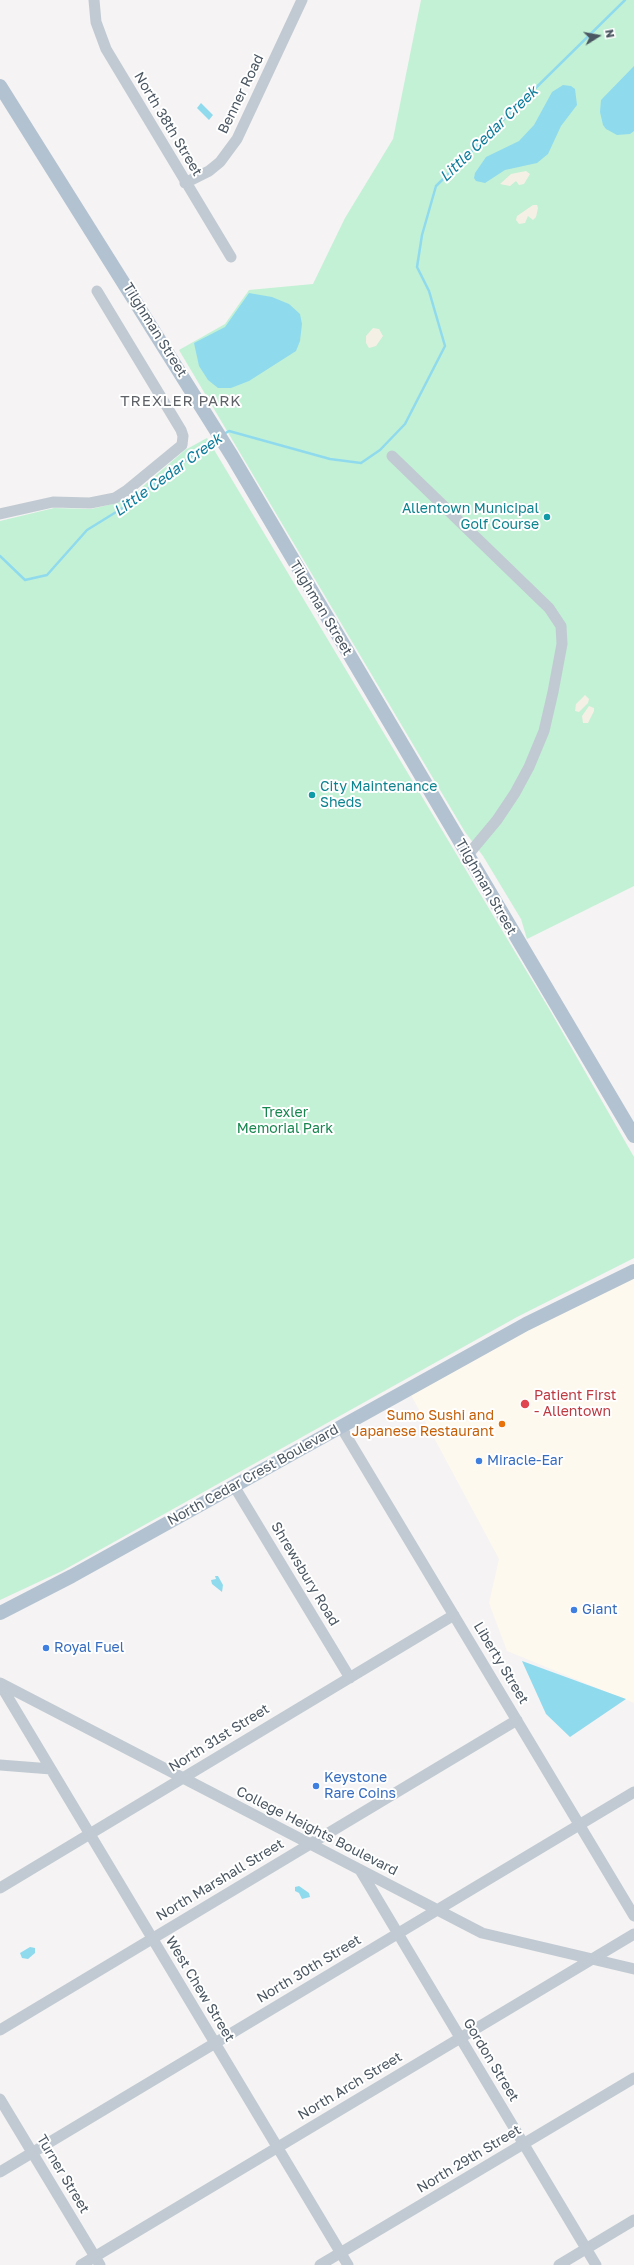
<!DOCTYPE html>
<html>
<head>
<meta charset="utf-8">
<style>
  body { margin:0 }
  #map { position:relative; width:634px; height:2265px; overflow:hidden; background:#f5f3f3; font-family:"Golos Text",sans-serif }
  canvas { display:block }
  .north { position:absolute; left:578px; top:16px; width:40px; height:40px; -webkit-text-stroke:3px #fff; paint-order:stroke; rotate:79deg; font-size:11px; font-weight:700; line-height:16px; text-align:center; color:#4a5661 }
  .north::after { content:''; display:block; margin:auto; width:14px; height:18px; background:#4a5661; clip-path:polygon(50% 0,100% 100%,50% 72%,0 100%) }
</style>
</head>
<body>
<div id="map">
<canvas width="634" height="2265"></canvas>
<div class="north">N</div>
</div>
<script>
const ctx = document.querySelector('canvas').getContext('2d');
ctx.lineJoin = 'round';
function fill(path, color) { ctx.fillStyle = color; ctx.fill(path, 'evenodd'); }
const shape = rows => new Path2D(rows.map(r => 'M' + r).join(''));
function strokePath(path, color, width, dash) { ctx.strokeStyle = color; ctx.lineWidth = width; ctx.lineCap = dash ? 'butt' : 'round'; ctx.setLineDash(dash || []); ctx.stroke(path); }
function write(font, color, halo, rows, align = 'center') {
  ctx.font = font + ' "Golos Text",sans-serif'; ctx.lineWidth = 4; ctx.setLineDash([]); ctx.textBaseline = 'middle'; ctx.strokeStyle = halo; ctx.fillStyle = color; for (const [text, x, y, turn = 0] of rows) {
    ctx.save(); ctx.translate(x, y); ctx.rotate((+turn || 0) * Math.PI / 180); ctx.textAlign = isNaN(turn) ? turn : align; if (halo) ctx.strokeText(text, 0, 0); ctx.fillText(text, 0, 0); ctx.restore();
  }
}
const commercial = shape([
  [634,1277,634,1703,507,1651,489,1603,499,1559,411,1395,572,1306]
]);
const green = shape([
  [421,0,634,0,634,886,527,939,521,919,483,856,465,832,179,350,225,324,249,290,313,284,345,218,393,139],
  [207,438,548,1007,634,1157,634,1258,517,1317,62,1571,0,1600,0,521,54,508,91,509,117,503,134,494,185,450]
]);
const sand = shape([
  [526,171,530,174,524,184,519,185,516,181,510,186,500,184,511,174],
  [533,205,537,205,538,208,536,217,533,220,528,216,525,223,519,224,516,220,517,216],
  [373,328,379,329,383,336,376,346,369,348,366,343,366,336],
  [585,695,589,699,588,703,579,712,575,711,576,704],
  [589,706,594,708,594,711,588,723,583,723,582,716]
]);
const water = shape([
  [634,66,634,131,630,134,617,135,606,129,603,125,600,112,601,100],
  [563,85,571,86,575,89,577,105,561,126,548,154,537,163,505,170,485,183,476,181,474,178,475,173,486,157,519,141,534,125,552,92],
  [201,103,213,115,209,120,197,108],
  [249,293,272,297,289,304,300,314,302,324,300,341,296,351,249,381,231,388,218,388,208,380,199,366,194,343,225,327],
  [215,1576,218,1576,223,1585,222,1592,212,1584,211,1580,216,1579],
  [522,1661,626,1699,570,1737,546,1714],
  [299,1886,309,1893,310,1897,302,1899,299,1893,295,1891,295,1887],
  [30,1947,35,1948,35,1953,28,1959,22,1958,20,1953]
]);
const stream = shape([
  [224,434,229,431,330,459,361,463,380,450,405,424,445,346,429,291,417,267,422,235,436,186,625,0],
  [0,556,25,580,47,575,87,530,121,509,216,438]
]);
const minor = shape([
  [94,0,96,22,106,49,231,257],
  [185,183,209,171,220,162,237,139,302,0],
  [392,456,549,608,561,626,562,644,553,692,544,731,529,767,515,793,497,820,467,856],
  [0,514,53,502,90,503,115,498,126,491,182,445,183,436,181,430,97,291],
  [341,1427,634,1916],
  [234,1486,350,1678],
  [0,1683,482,1933,634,1969],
  [0,1684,348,2265],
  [0,1765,51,1769],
  [360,1870,596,2265],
  [0,1888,454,1615],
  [0,2030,517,1720],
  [0,2099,100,2265],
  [0,2172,634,1792],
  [81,2265,634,1934],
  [320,2265,634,2078],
  [559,2265,634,2220]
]);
const major = shape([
  [0,86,232,456,634,1136],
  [0,1613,72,1576,526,1324,634,1271]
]);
const markers = [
  [547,517,4,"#0f9aa8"],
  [312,795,4,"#0f9aa8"],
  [525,1404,5,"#e0444e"],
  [502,1424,4,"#e8710a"],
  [479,1461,4,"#3f7fe0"],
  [574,1610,4,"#3f7fe0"],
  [46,1648,4,"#3f7fe0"],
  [316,1786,4,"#3f7fe0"]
];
const streetNames = [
  ["Benner Road",241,94,-64],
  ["North 38th Street",168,124,59],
  ["Tilghman Street",155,330,58],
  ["Tilghman Street",321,608,59],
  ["Tilghman Street",486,887,60],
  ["North Cedar Crest Boulevard",253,1475,-29],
  ["Shrewsbury Road",305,1574,59],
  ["Liberty Street",501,1663,59],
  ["North 31st Street",219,1738,-32],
  ["College Heights Boulevard",317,1831,27],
  ["North Marshall Street",220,1880,-31],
  ["North 30th Street",309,1969,-31],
  ["West Chew Street",200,1989,59],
  ["Gordon Street",491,2060,59],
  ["North Arch Street",350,2086,-31],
  ["North 29th Street",469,2159,-31],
  ["Turner Street",63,2174,59]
];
const cultureNames = [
  ["Allentown Municipal",539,509],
  ["Golf Course",539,525],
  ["City Maintenance",320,787,"left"],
  ["Sheds",320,803,"left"]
];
const parkNames = [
  ["Trexler",285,1113],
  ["Memorial Park",285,1129]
];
const healthNames = [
  ["Patient First",534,1396],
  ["- Allentown",534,1412]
];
const foodNames = [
  ["Sumo Sushi and",494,1416],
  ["Japanese Restaurant",494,1432]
];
const shopNames = [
  ["Miracle-Ear",487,1461],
  ["Giant",582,1610],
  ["Royal Fuel",54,1648],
  ["Keystone",324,1778],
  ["Rare Coins",324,1794]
];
const waterNames = [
  ["Little Cedar Creek",489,134,-44],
  ["Little Cedar Creek",168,475,-36]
];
const neighbourhoodNames = [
  ["TREXLER PARK",181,401]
];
fill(commercial, '#fdf9ef');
fill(green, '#c3f1d5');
fill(sand, '#f5f0e5');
fill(water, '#90daee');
strokePath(stream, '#90daee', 2.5);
strokePath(minor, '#c1cad2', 11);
strokePath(major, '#b3c2d1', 14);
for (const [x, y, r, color] of markers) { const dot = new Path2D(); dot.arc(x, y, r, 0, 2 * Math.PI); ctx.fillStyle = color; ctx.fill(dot); strokePath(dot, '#fff', 1.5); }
write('14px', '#4a5661', '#fff', streetNames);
write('14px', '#0d838f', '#fff', cultureNames, 'right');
write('14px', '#17864f', '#fff', parkNames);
write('14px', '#be3a42', '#fff', healthNames, 'left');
write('14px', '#c56008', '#fff', foodNames, 'right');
write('14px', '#366cbe', '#fff', shopNames, 'left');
write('italic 15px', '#0c7c9b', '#fff', waterNames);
ctx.letterSpacing = '1px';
write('15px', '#5f6368', '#fff', neighbourhoodNames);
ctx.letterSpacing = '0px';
</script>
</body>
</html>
